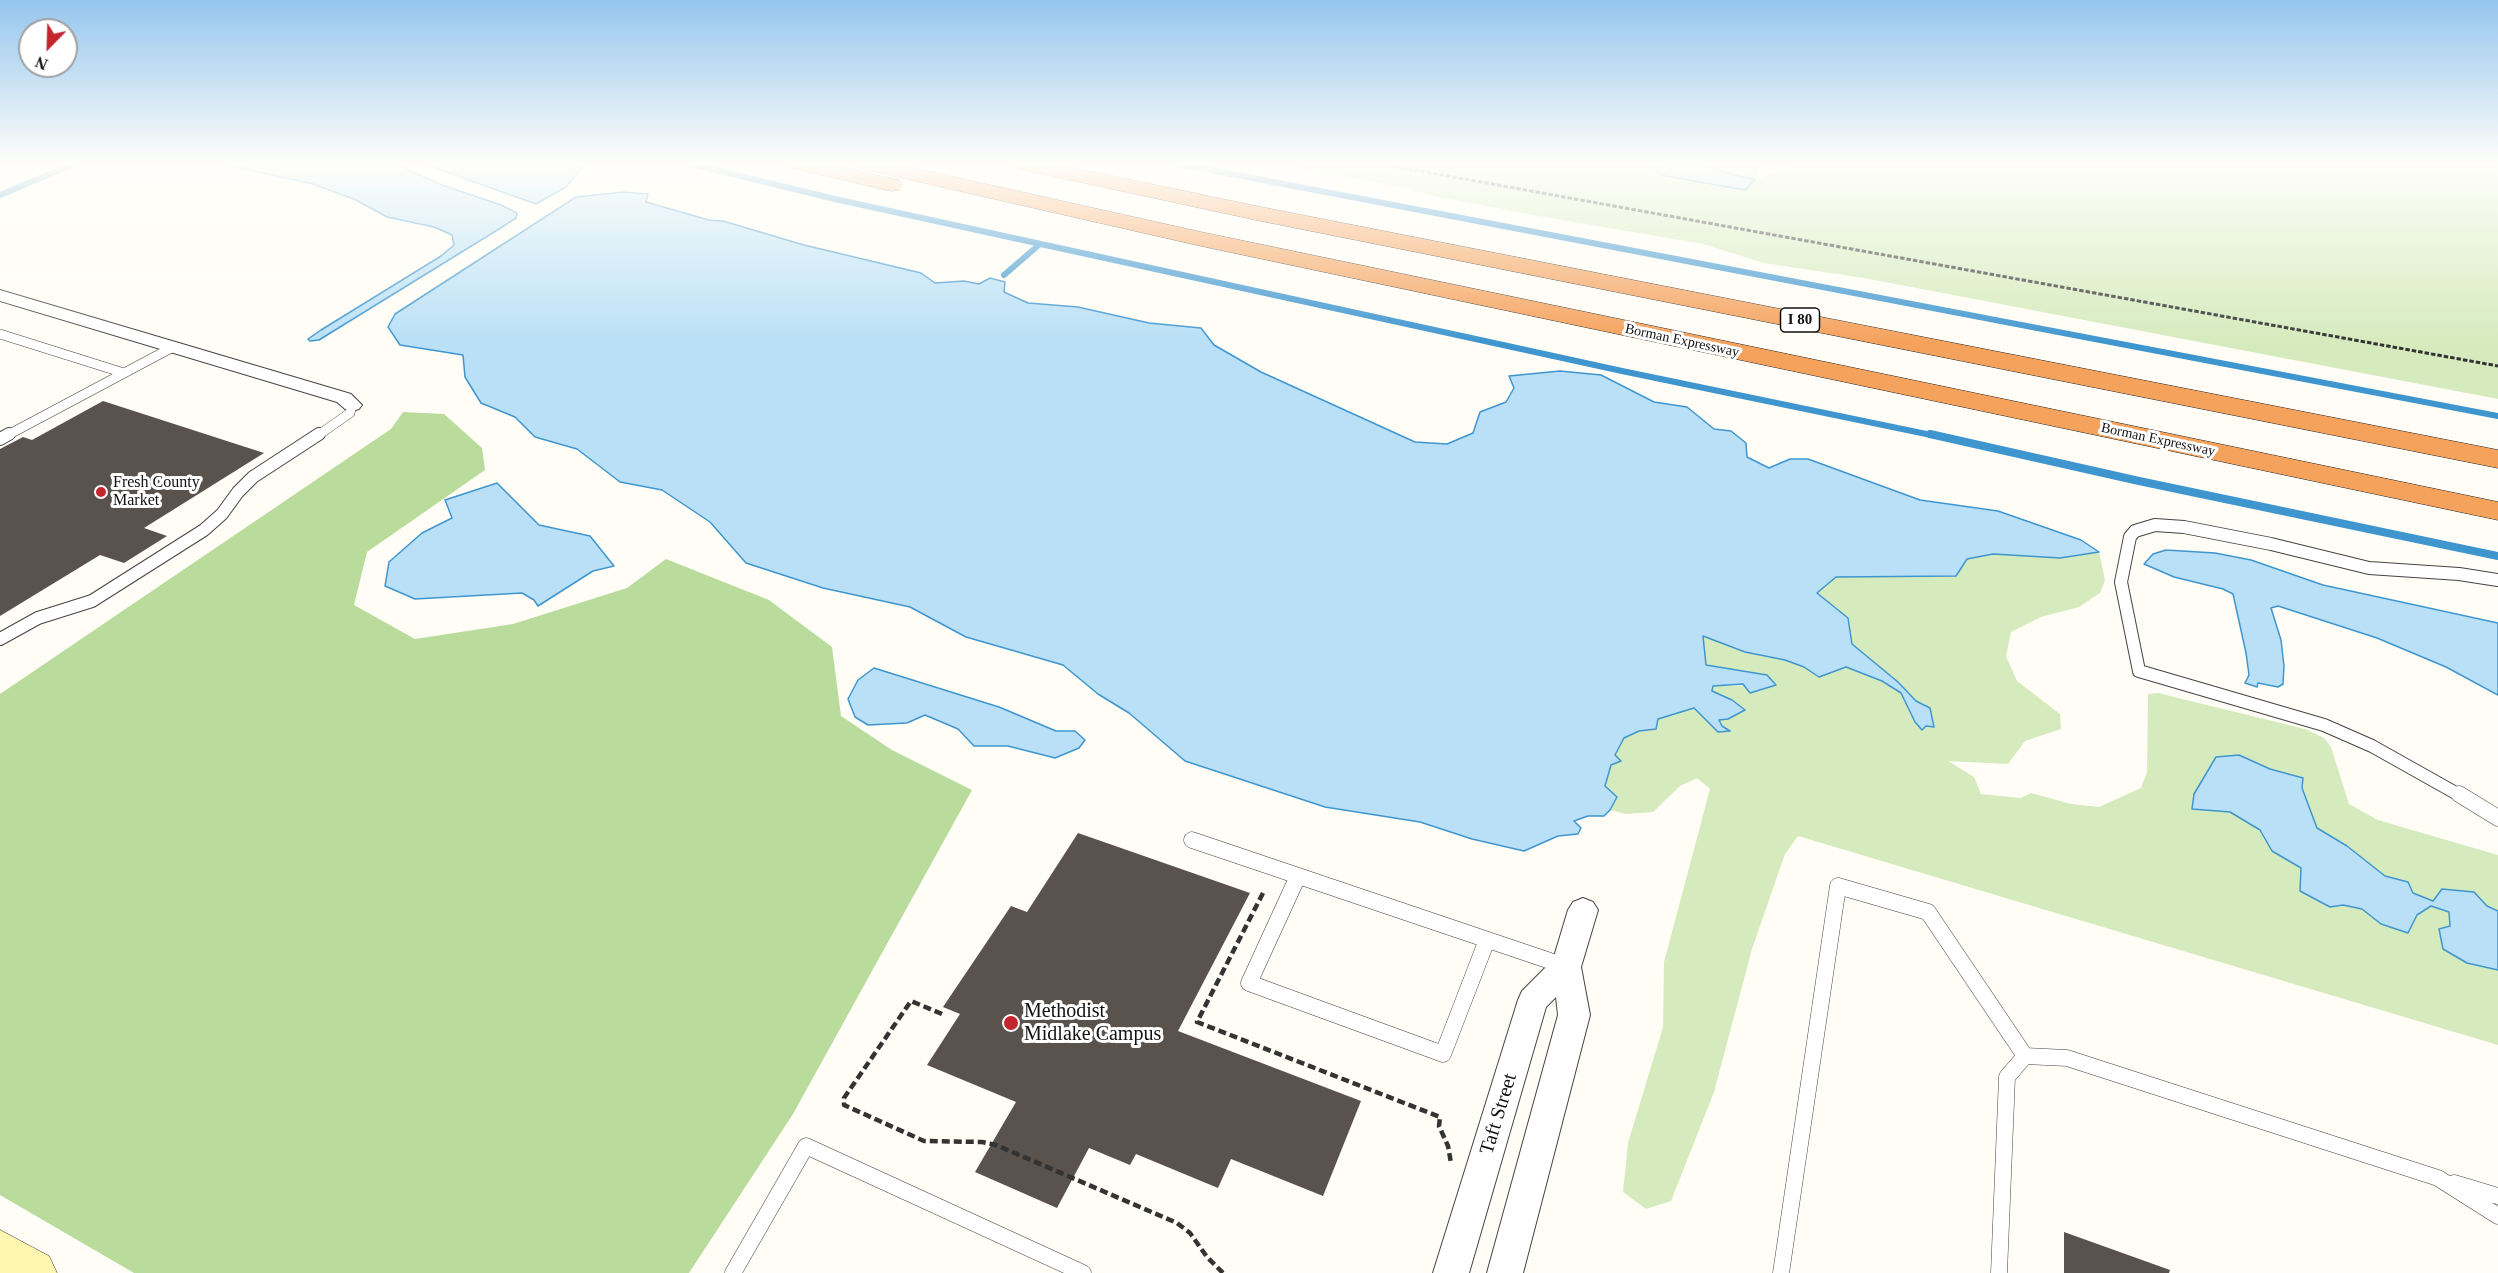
<!DOCTYPE html>
<html>
<head>
<meta charset="utf-8">
<style>
  body { margin:0 }
  #map { position:relative; width:2498px; height:1273px; overflow:hidden; background:#fffdf5; font-family:"Times New Roman",serif }
  canvas { display:block }
  .north { position:absolute; left:18px; top:18px; width:60px; height:60px; box-sizing:border-box; background:#fff; border:2px solid #a0a0a0; border-radius:50%; rotate:203deg; font-size:16px; font-weight:700; line-height:24px; text-align:center; color:#111 }
  .north::after { content:''; display:block; margin:auto; width:21px; height:27px; background:#c4262e; clip-path:polygon(50% 0,100% 100%,50% 72%,0 100%) }
</style>
</head>
<body>
<div id="map">
<canvas width="2498" height="1273"></canvas>
<div class="north">N</div>
</div>
<script>
const ctx = document.querySelector('canvas').getContext('2d');
ctx.lineJoin = 'round';
function fill(path, color) { ctx.fillStyle = color; ctx.fill(path, 'evenodd'); }
const shape = rows => new Path2D(rows.map(r => 'M' + r).join(''));
function strokePath(path, color, width, dash) { ctx.strokeStyle = color; ctx.lineWidth = width; ctx.lineCap = dash ? 'butt' : 'round'; ctx.setLineDash(dash || []); ctx.stroke(path); }
function write(font, color, halo, rows, align = 'center') {
  ctx.font = font + ' "Times New Roman",serif'; ctx.lineWidth = 6; ctx.setLineDash([]); ctx.textBaseline = 'middle'; ctx.strokeStyle = halo; ctx.fillStyle = color; for (const [text, x, y, turn = 0] of rows) {
    ctx.save(); ctx.translate(x, y); ctx.rotate((+turn || 0) * Math.PI / 180); ctx.textAlign = isNaN(turn) ? turn : align; if (halo) ctx.strokeText(text, 0, 0); ctx.fillText(text, 0, 0); ctx.restore();
  }
}
const green = shape([
  [1279,164,1661,164,1659,165,1745,190,1754,180,1723,172,1704,164,1761,164,1756,180,1791,167,1792,164,2498,164,2498,399,1864,278,1764,263,1703,244,1544,217,1433,196,1406,188],
  [2099,552,2105,580,2100,593,2079,607,2041,617,2011,632,2006,656,2017,681,2060,714,2061,729,2025,741,2008,764,1948,761,1974,777,1981,794,2021,798,2031,793,2071,804,2099,807,2141,788,2147,772,2148,694,2158,693,2305,729,2324,738,2331,747,2349,804,2378,820,2498,855,2498,911,2487,906,2474,892,2433,901,2413,893,2408,882,2385,876,2347,846,2317,828,2302,788,2303,778,2270,769,2239,755,2230,812,2260,830,2272,851,2301,868,2329,907,2343,905,2362,909,2381,924,2417,915,2431,906,2449,912,2450,926,2467,963,2498,970,2498,1045,1798,836,1785,854,1752,949,1714,1092,1671,1201,1646,1209,1623,1192,1628,1143,1663,1027,1664,962,1710,789,1697,778,1680,786,1653,812,1626,814,1610,810,1617,797,1605,787,1614,756,1624,738,1639,731,1656,729,1658,719,1694,708,1718,732,1729,730,1722,726,1719,719,1732,700,1711,691,1713,686,1775,685,1767,675,1706,665,1703,636,1745,652,1785,660,1804,667,1819,677,1846,667,1882,681,1901,693,1915,722,1933,727,1930,708,1916,701,1898,682,1852,644,1848,618,1816,594,1835,577,1956,576,1967,559,1993,554,2060,558]
]);
const forest = shape([
  [403,412,444,414,482,448,485,470,367,552,354,605,415,639,513,624,627,588,666,559,769,600,832,647,841,716,892,750,972,790,793,1114,689,1273,134,1273,0,1195,0,694,391,429]
]);
const water = shape([
  [220,164,396,164,442,185,501,205,517,213,516,218,499,229,319,340,310,341,308,339,321,330,441,256,454,245,452,235,434,227,387,217,356,200,313,184,220,164],
  [424,164,585,164,566,187,536,204,424,164],
  [1661,164,1704,164,1723,172,1755,180,1745,190,1661,175,1656,170,1661,164],
  [623,192,648,194,646,202,709,220,723,221,804,245,921,273,935,283,964,281,979,284,990,278,1005,282,1004,292,1028,303,1078,307,1149,323,1201,328,1214,345,1261,372,1415,442,1447,444,1473,433,1480,412,1506,402,1514,388,1509,376,1560,371,1601,375,1654,402,1687,407,1714,429,1731,431,1746,443,1747,457,1769,468,1790,459,1808,459,1920,500,1998,511,2081,540,2099,552,2060,558,1993,554,1967,559,1956,576,1836,577,1817,593,1848,618,1852,644,1898,682,1916,701,1930,708,1934,727,1926,726,1922,730,1915,722,1901,693,1882,681,1846,667,1819,677,1804,667,1785,660,1745,652,1703,636,1706,665,1767,675,1776,685,1750,693,1743,684,1713,686,1712,691,1732,700,1745,710,1728,719,1719,720,1722,726,1730,731,1718,732,1694,708,1658,719,1656,729,1639,731,1624,738,1615,755,1621,761,1611,765,1605,786,1617,797,1610,810,1604,816,1588,816,1574,821,1581,828,1578,834,1558,836,1524,851,1472,839,1420,822,1325,807,1185,761,1129,713,1098,694,1063,665,966,637,910,607,823,588,746,563,710,522,662,490,620,482,577,449,535,437,515,417,481,403,465,377,463,355,400,345,388,327,395,314,576,197,623,192],
  [497,483,539,525,590,536,614,566,593,571,538,606,534,600,522,593,415,599,385,586,389,562,422,533,452,518,445,500,497,483],
  [2166,550,2215,553,2251,560,2323,585,2498,623,2498,695,2446,667,2377,638,2278,606,2271,608,2281,640,2284,666,2283,684,2278,687,2258,683,2257,687,2245,683,2249,675,2246,653,2233,594,2223,589,2174,577,2144,564,2153,554,2166,550],
  [874,668,999,707,1056,731,1075,731,1085,740,1079,748,1055,758,1008,746,974,746,958,729,925,715,907,723,868,725,855,717,848,699,858,680,874,668],
  [2239,755,2270,769,2303,778,2302,788,2317,828,2347,846,2385,876,2408,882,2413,893,2433,901,2442,889,2474,892,2487,906,2498,911,2498,970,2467,963,2443,949,2439,929,2450,926,2449,912,2431,906,2417,915,2408,933,2381,924,2362,909,2343,905,2330,907,2300,891,2301,868,2272,851,2260,830,2230,812,2192,809,2194,794,2216,757,2239,755]
]);
const streamFar1 = shape([
  [691,164,835,199,1622,371,1936,436],
  [1179,164,2498,416],
  [0,195,74,164],
  [1004,275,1040,244]
]);
const stream = shape([
  [1930,434,2139,481,2498,556]
]);
const building = shape([
  [103,401,264,453,144,528,167,536,124,563,100,555,0,616,0,449,23,437,32,440],
  [1078,833,1250,893,1178,1031,1361,1101,1323,1196,1231,1159,1218,1188,1136,1154,1130,1165,1089,1148,1057,1208,975,1172,1016,1102,927,1065,960,1014,943,1007,1011,906,1027,912],
  [2064,1232,2170,1270,2169,1273,2064,1273]
]);
const pathFar1 = shape([
  [1382,164,2498,366]
]);
const path = shape([
  [1263,893,1197,1022,1440,1117,1439,1126,1448,1146,1451,1163],
  [942,1014,911,1001,844,1098,844,1105,924,1141,982,1142,996,1145,1177,1223,1190,1233,1207,1257,1223,1273]
]);
const laneFar2 = shape([
  [0,334,124,373],
  [6,436,173,347],
  [317,436,350,413,352,405]
]);
const laneFar1 = shape([
  [0,439,9,434],
  [0,639,38,618,92,601,204,530,222,514,238,492,253,477,319,434],
  [2461,796,2372,746,2324,725,2139,671,2121,582,2130,537,2135,531,2155,525,2184,527,2271,544,2369,568,2459,574,2498,580]
]);
const lane = shape([
  [2459,794,2498,818],
  [1192,840,1565,966],
  [1298,876,1249,983,1443,1054,1487,940],
  [2454,1183,2498,1196],
  [733,1273,806,1146,1083,1273],
  [1781,1273,1838,886,1928,912,2025,1056],
  [1999,1273,2007,1077,2025,1056,2067,1058,2438,1178,2498,1216]
]);
const street = shape([
  [0,290,351,394,362,405,359,409,352,411,345,409,337,402,0,301,0,290],
  [1583,898,1593,902,1598,910,1581,967,1590,1015,1523,1273,1487,1273,1558,1015,1556,997,1546,1007,1469,1273,1433,1273,1518,1000,1522,991,1553,960,1568,910,1573,902,1583,898]
]);
const secondary = shape([
  [0,1230,49,1256,57,1273,0,1273,0,1230]
]);
const highway = shape([
  [789,164,828,164,899,180,902,185,899,190,891,191,792,168,789,164],
  [857,164,896,164,1201,232,2498,502,2498,520,1201,246,867,170,860,168,857,164],
  [1014,164,1055,164,1256,206,2498,450,2498,468,1256,220,1024,170,1017,168,1014,164]
]);
const markers = [
  [101,492,6,"#c4262e"],
  [1011,1023,8,"#c4262e"]
];
const farStreetnames = [
  ["Borman Expressway",1682,341,12],
  ["Borman Expressway",2158,440,12]
];
const shields = [
  [1800,320,39]
];
const shieldNames = [
  ["I 80",1800,320]
];
const poiNames = [
  ["Fresh County",113,483],
  ["Market",113,501]
];
const nearPoinames = [
  ["Methodist",1024,1012],
  ["Midlake Campus",1024,1035]
];
const nearStreetnames = [
  ["Taft Street",1499,1114,-73]
];
fill(green, '#d5ebbd');
fill(forest, '#b9dc9c');
fill(water, '#b9e0f7');
strokePath(water, '#3f96cf', 1.5);
strokePath(streamFar1, '#3f96cf', 6);
strokePath(stream, '#3f96cf', 8);
fill(building, '#5a524d');
strokePath(laneFar2, '#444', 10);
strokePath(laneFar1, '#444', 14);
strokePath(lane, '#444', 17);
strokePath(street, '#444', 2);
strokePath(secondary, '#333', 1);
strokePath(highway, '#222', 1);
strokePath(pathFar1, '#333', 3, [4.5, 2]);
strokePath(path, '#333', 4.5, [8, 4]);
strokePath(laneFar2, '#fff', 9);
strokePath(laneFar1, '#fff', 12);
strokePath(lane, '#fff', 16);
fill(street, '#fff');
fill(secondary, '#fff6b0');
fill(highway, '#f5a25d');
const sky = ctx.createLinearGradient(0, 0, 0, 342);
sky.addColorStop(0, '#95c6ee');
sky.addColorStop(0.48, '#fffefa');
sky.addColorStop(1, '#fffefa00');
ctx.fillStyle = sky;
ctx.fillRect(0, 0, 2498, 342);
for (const [x, y, r, color] of markers) { const dot = new Path2D(); dot.arc(x, y, r, 0, 2 * Math.PI); ctx.fillStyle = color; ctx.fill(dot); strokePath(dot, '#fff', 2); }
write('14px', '#111', '#fff', farStreetnames);
for (const [x, y, w] of shields) { const box = new Path2D(); box.roundRect(x - w / 2, y - 12, w, 24, 4.5); ctx.fillStyle = '#fff'; ctx.fill(box); strokePath(box, '#111', 1.5); }
write('bold 15px', '#111', null, shieldNames);
write('16px', '#111', '#fff', poiNames, 'left');
write('20px', '#111', '#fff', nearPoinames, 'left');
write('20px', '#111', '#fff', nearStreetnames);
</script>
</body>
</html>
